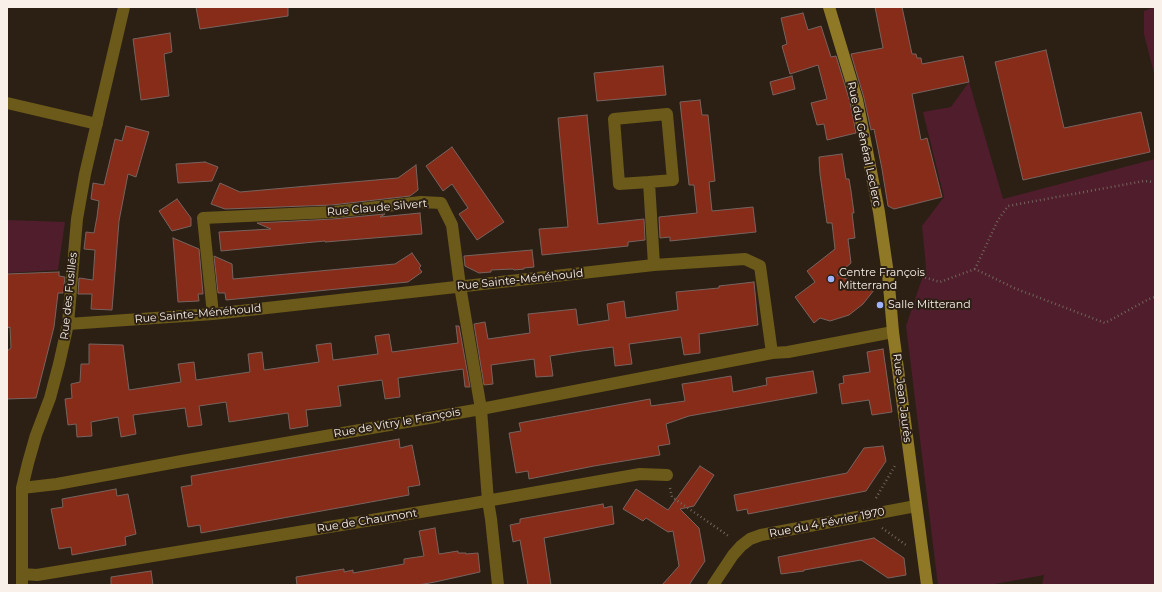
<!DOCTYPE html>
<html>
<head>
<meta charset="utf-8">
<style>
  body { margin:0 }
  #map { position:relative; width:1162px; height:592px; overflow:hidden; background:#2c2015; font-family:Montserrat,sans-serif }
  canvas { display:block }
  .frame { position:absolute; inset:0; border:8px solid #f9f1e9; pointer-events:none }
</style>
</head>
<body>
<div id="map">
<canvas width="1162" height="592"></canvas>
<div class="frame"></div>
</div>
<script>
const ctx = document.querySelector('canvas').getContext('2d');
ctx.lineJoin = 'round';
function fill(path, color) { ctx.fillStyle = color; ctx.fill(path, 'evenodd'); }
const shape = rows => new Path2D(rows.map(r => 'M' + r).join(''));
function strokePath(path, color, width, dash) { ctx.strokeStyle = color; ctx.lineWidth = width; ctx.lineCap = dash ? 'butt' : 'round'; ctx.setLineDash(dash || []); ctx.stroke(path); }
function write(font, color, halo, rows, align = 'center') {
  ctx.font = font + ' Montserrat,sans-serif'; ctx.lineWidth = 4; ctx.setLineDash([]); ctx.textBaseline = 'middle'; ctx.strokeStyle = halo; ctx.fillStyle = color; for (const [text, x, y, turn = 0] of rows) {
    ctx.save(); ctx.translate(x, y); ctx.rotate((+turn || 0) * Math.PI / 180); ctx.textAlign = isNaN(turn) ? turn : align; if (halo) ctx.strokeText(text, 0, 0); ctx.fillText(text, 0, 0); ctx.restore();
  }
}
const green = shape([
  [1155,7,1155,77,1144,34,1144,11],
  [969,82,1003,199,1155,159,1155,585,1042,585,1044,575,989,585,938,585,906,326,926,267,922,226,944,197,923,112,951,107],
  [7,220,65,222,58,270,7,273]
]);
const building = shape([
  [196,7,288,7,288,16,200,29,196,7],
  [875,7,902,7,912,54,916,54,917,58,921,58,922,64,963,56,969,82,912,94,921,140,927,138,942,197,894,209,888,206,882,169,874,129,871,130,864,98,851,54,883,48,875,7],
  [803,13,808,30,821,26,831,57,836,56,850,102,856,133,827,140,824,124,817,125,811,103,827,99,818,65,790,74,782,46,787,44,781,18,803,13],
  [170,33,172,52,164,54,169,96,141,100,133,39,170,33],
  [1046,50,1064,128,1141,112,1150,152,1023,180,995,62,1046,50],
  [663,66,666,95,597,101,594,73,663,66],
  [792,76,795,89,773,95,770,82,792,76],
  [700,100,702,115,708,115,715,181,709,182,712,211,753,207,756,232,670,241,670,237,660,238,659,217,697,213,694,185,689,185,680,102,700,100],
  [587,115,598,224,644,219,645,240,628,242,628,246,542,255,539,229,568,227,558,118,587,115],
  [126,126,149,132,136,177,128,174,119,221,112,310,91,309,92,294,78,294,79,278,93,280,95,250,84,249,86,232,94,233,97,217,99,201,91,199,93,183,104,185,115,139,122,141,126,126],
  [452,147,504,222,477,240,459,214,468,208,452,184,443,191,426,166,452,147],
  [842,154,846,179,849,179,851,191,854,213,852,213,855,238,848,239,851,263,837,275,874,290,863,304,849,315,830,321,820,318,814,323,795,297,815,282,807,271,835,249,832,223,827,223,820,174,819,157,842,154],
  [205,162,218,167,212,181,178,183,176,164,205,162],
  [416,165,418,190,410,196,332,205,225,209,211,204,220,183,240,192,398,178,416,165],
  [177,199,191,218,191,226,172,231,159,211,177,199],
  [420,213,422,234,325,242,325,241,221,251,219,232,271,229,257,223,333,219,385,214,380,217,420,213],
  [173,238,199,249,203,294,198,294,199,301,178,302,173,238],
  [532,250,534,267,524,268,524,269,514,270,513,269,491,270,491,272,479,273,465,266,464,256,532,250],
  [412,253,421,266,419,268,422,272,408,282,226,300,225,293,218,293,214,256,232,264,233,279,395,264,412,253],
  [59,272,59,276,65,277,63,293,58,293,54,327,36,398,7,399,7,351,11,348,10,327,7,328,7,274,59,272],
  [754,282,758,325,699,334,700,353,684,355,681,337,629,344,632,364,615,366,613,347,582,351,550,356,553,376,536,377,534,359,491,365,493,384,484,385,474,324,485,322,488,339,530,333,528,314,576,309,578,325,609,320,607,304,624,301,626,318,678,310,676,292,719,288,719,286,754,282],
  [456,326,459,326,470,387,465,387,463,369,398,378,400,397,385,399,382,380,338,386,341,406,306,410,308,426,290,429,288,413,229,422,226,402,199,406,202,425,188,427,185,408,133,415,136,434,121,437,118,417,91,422,92,436,77,437,76,424,68,425,65,399,72,398,71,384,80,382,81,364,89,364,89,344,123,345,129,390,181,382,178,364,194,362,196,380,250,372,248,354,262,352,264,370,319,362,316,345,331,343,333,360,378,354,375,336,389,334,392,352,458,343,456,326],
  [883,349,892,412,872,415,869,400,842,404,839,384,844,383,843,376,870,372,867,352,883,349],
  [813,371,817,393,689,416,666,424,670,444,658,446,660,455,594,466,529,479,528,471,516,473,509,433,521,431,519,423,650,399,651,406,685,401,682,384,696,382,731,376,733,392,767,385,766,378,813,371],
  [399,439,400,448,412,445,420,485,408,487,409,495,201,533,200,525,188,527,181,487,192,485,191,476,399,439],
  [883,446,886,461,866,491,748,514,747,509,737,511,734,495,847,473,864,448,883,446],
  [700,466,714,475,694,506,680,509,699,528,705,561,689,585,662,585,679,566,673,531,668,532,646,518,643,521,623,509,636,489,668,510,700,466],
  [116,489,117,496,128,494,136,534,125,537,126,545,72,555,71,547,59,549,51,509,63,507,62,499,116,489],
  [603,504,604,508,612,506,614,524,544,538,551,585,528,585,520,540,513,542,510,525,520,523,520,519,603,504],
  [435,528,439,554,458,551,458,553,466,553,466,554,478,553,480,572,435,582,418,585,297,585,296,577,344,569,344,572,353,570,353,573,404,564,404,559,424,556,419,531,435,528],
  [874,538,904,558,906,575,888,578,861,560,804,570,804,571,781,574,778,557,874,538],
  [151,571,153,585,111,585,111,577,151,571]
]);
const path = shape([
  [1155,182,1144,181,1008,206,998,220,975,269,1014,288,1105,323,1149,299,1155,297],
  [902,271,904,271,940,282,975,269],
  [670,488,672,497,730,537],
  [876,498,896,464],
  [882,528,906,545]
]);
const street = shape([
  [7,103,97,124],
  [649,182,619,184,614,119,667,114,673,180,649,182,654,265],
  [213,314,203,218,333,212,421,202,441,203,452,225,460,286,481,409,488,501,491,519,498,585],
  [68,324,213,314,654,265,745,259,760,266,772,353,788,352,893,332],
  [22,488,57,484,182,461,481,409,772,353],
  [22,574,37,575,469,504,640,474,667,475],
  [22,585,22,488,28,463,36,435,50,398,59,364,68,324,77,219,85,174,124,7],
  [713,585,733,555,741,546,750,539,761,535,916,506]
]);
const secondary = shape([
  [829,7,857,100,879,212,888,274,893,332,927,585]
]);
const markers = [
  [831,279,4,"#a0b3fd"],
  [880,305,4,"#a0b3fd"]
];
const streetNames = [
  ["Rue du Général Leclerc",864,144,78],
  ["Rue Claude Silvert",377,208,-5],
  ["Rue Sainte-Ménéhould",520,280,-6],
  ["Rue des Fusillés",69,296,-84],
  ["Rue Sainte-Ménéhould",198,314,-5],
  ["Rue Jean Jaurès",902,398,83],
  ["Rue de Vitry le François",397,423,-10],
  ["Rue de Chaumont",367,521,-9],
  ["Rue du 4 Février 1970",827,523,-11]
];
const poiNames = [
  ["Centre François",839,273],
  ["Mitterrand",839,286],
  ["Salle Mitterand",888,305]
];
fill(green, '#501d2d');
fill(building, '#872c19');
strokePath(building, '#78635e', 1);
strokePath(path, '#70655b', 2.5, [1, 3]);
strokePath(street, '#6b5a19', 12);
strokePath(secondary, '#8f7927', 12);
for (const [x, y, r, color] of markers) { const dot = new Path2D(); dot.arc(x, y, r, 0, 2 * Math.PI); ctx.fillStyle = color; ctx.fill(dot); strokePath(dot, '#2c2015', 1.5); }
write('11px', '#f9f1e9', '#2c2015', streetNames);
write('11px', '#f9f1e9', '#2c2015', poiNames, 'left');
</script>
</body>
</html>
